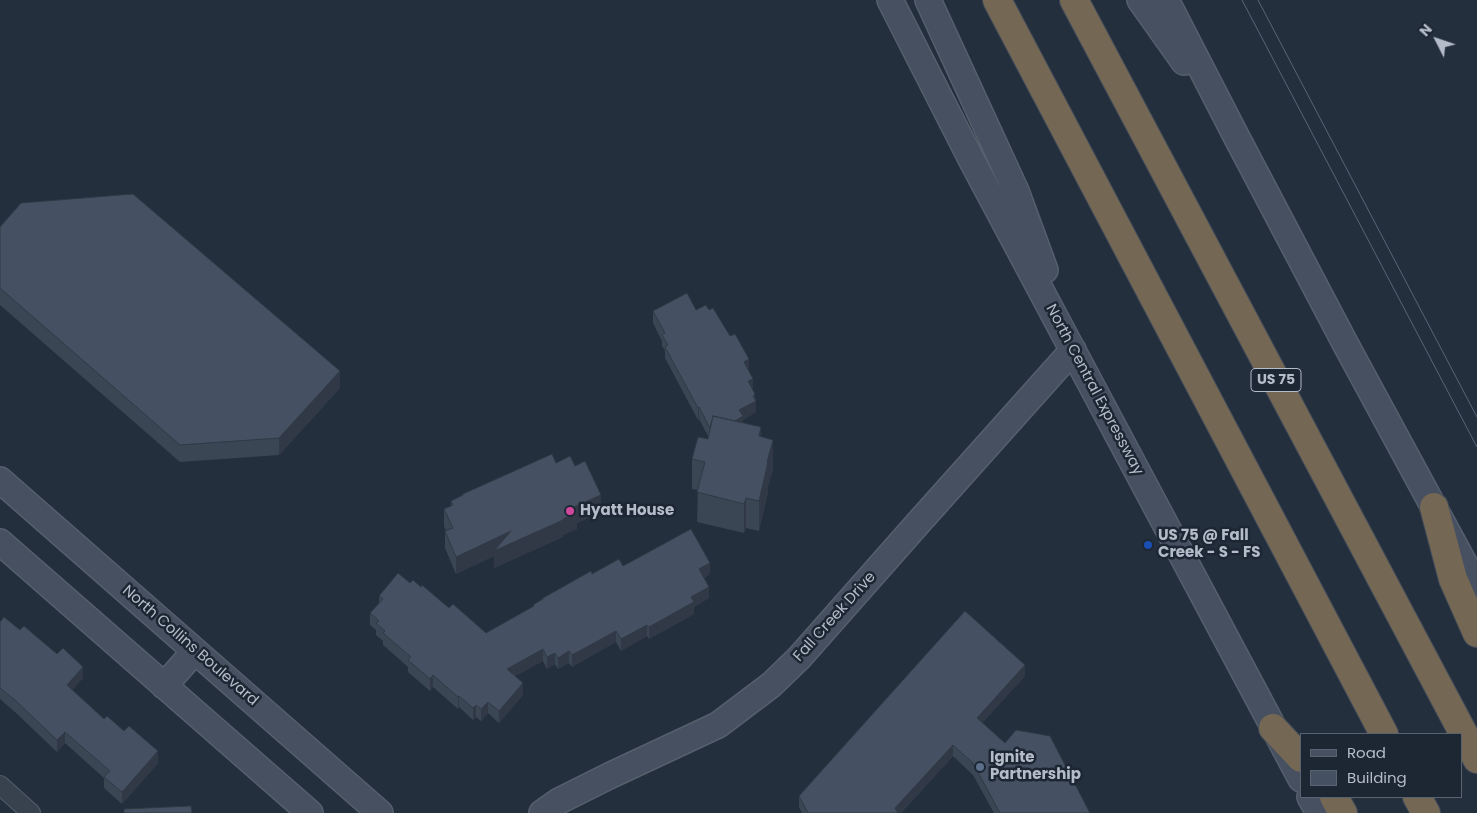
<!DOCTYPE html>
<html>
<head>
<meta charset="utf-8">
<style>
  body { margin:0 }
  #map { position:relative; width:1477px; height:813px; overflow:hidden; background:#242f3e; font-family:Poppins,sans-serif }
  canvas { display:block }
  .legend { position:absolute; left:1300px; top:733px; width:162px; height:65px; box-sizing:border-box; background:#1d2633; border:1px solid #59626f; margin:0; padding:6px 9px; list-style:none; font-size:15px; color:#b4bcc9 }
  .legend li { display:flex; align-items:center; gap:10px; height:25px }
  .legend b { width:25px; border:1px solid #59626f }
  .north { position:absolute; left:1412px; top:15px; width:50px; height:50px; -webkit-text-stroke:4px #1d2633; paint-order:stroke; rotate:311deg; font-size:14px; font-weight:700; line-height:20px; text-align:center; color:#b4bcc9 }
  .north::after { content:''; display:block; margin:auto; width:18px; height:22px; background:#b4bcc9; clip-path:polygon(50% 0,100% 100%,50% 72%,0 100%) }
</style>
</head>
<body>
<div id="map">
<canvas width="1477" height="813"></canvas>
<ul class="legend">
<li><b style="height:6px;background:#465061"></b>Road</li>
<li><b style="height:14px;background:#455162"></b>Building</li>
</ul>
<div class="north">N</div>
</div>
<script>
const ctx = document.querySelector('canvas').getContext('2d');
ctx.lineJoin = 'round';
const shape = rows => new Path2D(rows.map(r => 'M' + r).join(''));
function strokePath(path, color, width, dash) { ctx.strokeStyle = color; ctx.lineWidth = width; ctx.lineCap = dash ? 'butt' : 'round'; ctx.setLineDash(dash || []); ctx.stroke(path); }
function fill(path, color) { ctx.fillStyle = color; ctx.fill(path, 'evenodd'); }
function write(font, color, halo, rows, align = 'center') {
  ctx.font = font + ' Poppins,sans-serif'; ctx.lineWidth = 5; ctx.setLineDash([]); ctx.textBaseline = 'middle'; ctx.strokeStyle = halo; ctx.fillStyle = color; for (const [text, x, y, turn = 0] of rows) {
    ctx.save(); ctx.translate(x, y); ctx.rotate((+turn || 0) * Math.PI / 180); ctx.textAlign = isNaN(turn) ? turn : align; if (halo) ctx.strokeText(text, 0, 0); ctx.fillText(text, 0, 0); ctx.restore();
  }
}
const street = shape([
  [0,785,31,813]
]);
const secondary = shape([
  [890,0,972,161,1301,779],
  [928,0,1016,191,1045,270],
  [1140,0,1184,62],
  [1166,0,1236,136,1346,345,1477,587],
  [0,480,380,813],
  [0,542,310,813],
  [164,686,195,651],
  [1310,797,1319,813],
  [542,813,559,801,609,776,718,725,771,685,799,658,920,521,1073,350]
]);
const highway = shape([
  [997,0,1384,734],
  [1074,0,1477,759],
  [1434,507,1453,579,1477,633],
  [1273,728,1301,758],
  [1334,797,1343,813],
  [1417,797,1426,813]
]);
const tram = shape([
  [1242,0,1477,447],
  [1258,0,1477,417]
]);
const wall = shape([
  [0,227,340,388,279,455,180,462,0,305],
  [696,310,709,310,749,371,755,399,756,412,743,420,743,423,761,437,773,470,768,486,768,492,759,531,746,528,744,533,697,522,698,490,692,489,692,459,708,439,708,436,699,419,698,420,665,358,665,350,662,346,662,341,653,323,653,311],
  [556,463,575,466,601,512,577,523,577,529,563,535,563,537,494,568,494,556,456,574,445,548,445,531,446,531,444,526,444,509,451,506,451,501,463,495,463,494],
  [623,566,710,574,704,578,709,598,694,607,694,614,649,639,647,636,621,651,616,642,572,667,569,663,558,669,555,664,547,669,543,661,515,676,523,695,499,723,488,713,481,721,476,717,473,720,459,707,458,709,433,687,430,691,408,672,408,667,383,645,383,641,376,635,376,630,370,625,370,613,379,604,379,596,410,583,421,587,449,608,486,633,533,607,533,605,543,599,543,598,592,574],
  [0,622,20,630,83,678,72,690,104,719,158,763,122,804,104,788,104,778,65,743,57,752,15,712,0,699],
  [1025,676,982,723,1005,743,1090,813,994,813,973,775,953,756,901,813,802,813,799,807,799,796]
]);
const shadedWall = shape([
  [749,359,749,371,744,374,744,362],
  [340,371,340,388,279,455,279,438],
  [753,379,753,390,748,381],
  [755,394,756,412,743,420,743,428,713,445,739,410],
  [699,407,699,419,698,420,698,408],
  [761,427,761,457,759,436],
  [773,440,773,470,768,486,768,492,759,531,759,501,767,462],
  [601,495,601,512,577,523,577,529,563,535,563,537,494,568,494,556,456,574,456,557,511,531,563,519,574,507],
  [746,498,746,528,744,533,744,504],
  [710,563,710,574,699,580,699,569],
  [709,587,709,598,694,607,694,614,649,639,649,627,691,597],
  [647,625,647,636,621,651,621,639],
  [616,631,616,642,572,667,572,655],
  [543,649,543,661,507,680,507,669],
  [569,651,569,663,558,669,558,658],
  [555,653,555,664,547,669,547,657],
  [1025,665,1025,676,977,729,977,718],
  [83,667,83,678,67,697,67,685],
  [433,675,433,687,430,691,430,679],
  [523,683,523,695,499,723,499,711],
  [459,696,459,707,458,709,458,697],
  [488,702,488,713,481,721,481,709],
  [476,705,476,717,473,720,473,708],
  [65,732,65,743,57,752,57,740],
  [953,745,953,756,901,813,895,813,895,808],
  [158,751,158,763,122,804,122,792]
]);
const building = shape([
  [133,194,340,371,279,438,180,445,0,288,0,227,21,203,133,194],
  [687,293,696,310,706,305,709,310,713,308,730,336,735,334,749,359,744,362,753,379,748,381,755,394,753,396,756,401,739,410,743,416,735,421,713,416,710,428,699,407,698,408,665,347,668,345,662,335,665,333,653,311,687,293],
  [713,416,761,427,759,436,773,440,767,462,768,462,759,501,746,498,744,504,697,492,705,462,692,459,698,437,708,439,713,416],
  [552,454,556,463,570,456,575,466,585,461,601,495,574,507,577,512,563,519,563,520,494,551,511,531,456,557,445,531,453,528,444,509,453,505,451,501,463,495,463,494,552,454],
  [691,529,710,563,699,569,709,587,691,597,694,602,649,627,647,625,621,639,616,631,572,655,569,651,558,658,555,653,547,657,543,649,507,669,523,683,499,711,488,702,481,709,476,705,473,708,459,696,458,697,433,675,430,679,408,660,411,657,383,633,385,631,376,623,379,621,370,613,383,599,379,596,398,573,410,583,413,580,421,587,422,585,449,608,453,604,486,633,534,606,533,605,543,599,543,598,591,571,592,574,619,559,623,566,691,529],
  [965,611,1025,665,977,718,1005,743,1016,730,1050,736,1090,813,1000,813,973,763,953,745,895,808,898,813,808,813,799,796,965,611],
  [4,617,20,630,24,626,57,654,63,648,83,667,67,685,104,719,107,716,124,731,129,726,158,751,122,792,104,777,110,771,65,732,57,740,15,700,0,688,0,622,4,617],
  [191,806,192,813,124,813,124,809,191,806]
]);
const markers = [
  [570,511,5,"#d1479c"],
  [1148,545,5,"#1a4fb4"],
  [980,767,5,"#5c6f8a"]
];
const shields = [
  [1276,380,50]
];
const shieldNames = [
  ["US 75",1276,380]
];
const streetNames = [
  ["North Central Expressway",1094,390,62],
  ["Fall Creek Drive",835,617,-48],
  ["North Collins Boulevard",190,646,41]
];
const poiNames = [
  ["Hyatt House",580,511],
  ["US 75 @ Fall",1158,536],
  ["Creek - S - FS",1158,553],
  ["Ignite",990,758],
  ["Partnership",990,775]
];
strokePath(street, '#565f6c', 20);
strokePath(secondary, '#565f6c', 28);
strokePath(highway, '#434c59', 30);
strokePath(street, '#38414e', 18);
strokePath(secondary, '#465061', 25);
strokePath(highway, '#746855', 28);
strokePath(tram, '#5a6575', 1);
fill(wall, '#3b4654');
fill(shadedWall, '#303945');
fill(building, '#455162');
strokePath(building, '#303945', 1);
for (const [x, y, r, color] of markers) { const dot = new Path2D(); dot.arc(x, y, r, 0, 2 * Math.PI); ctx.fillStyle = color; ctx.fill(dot); strokePath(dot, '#1d2633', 2); }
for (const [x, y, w] of shields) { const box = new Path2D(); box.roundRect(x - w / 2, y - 11.5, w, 23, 4); ctx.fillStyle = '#1d2633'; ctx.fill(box); strokePath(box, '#b4bcc9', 1); }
write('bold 14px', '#b4bcc9', null, shieldNames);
write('15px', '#b4bcc9', '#1d2633', streetNames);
write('bold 15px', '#b4bcc9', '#1d2633', poiNames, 'left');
</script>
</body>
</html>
